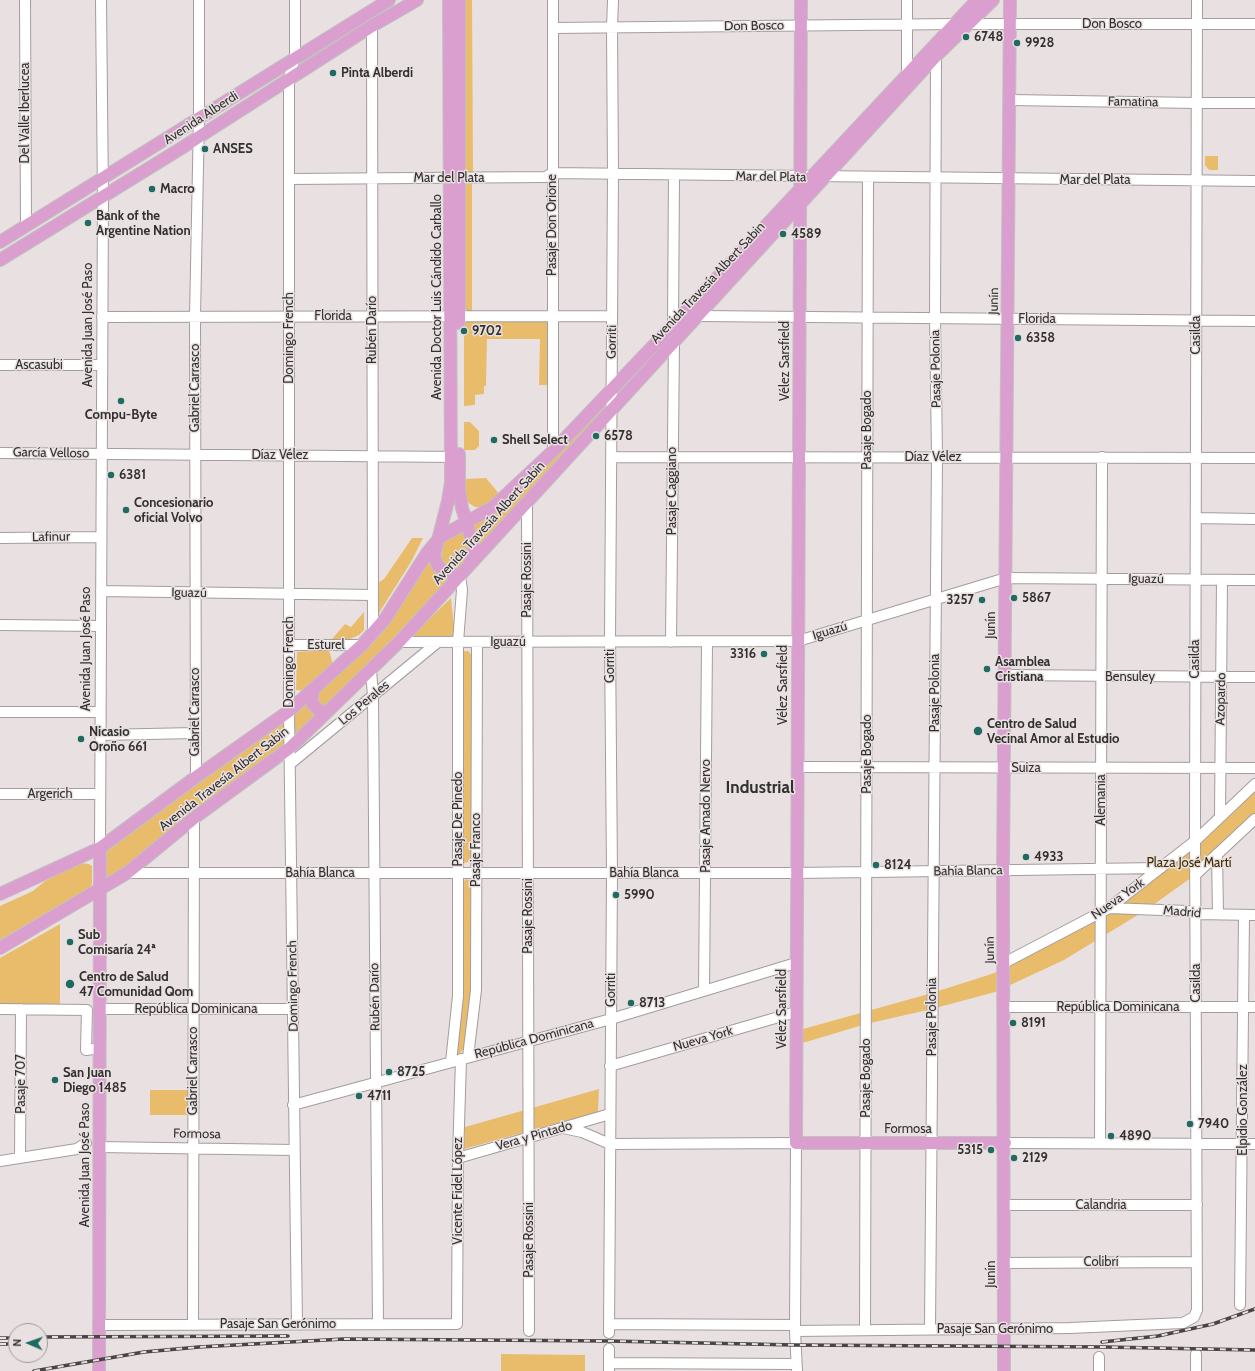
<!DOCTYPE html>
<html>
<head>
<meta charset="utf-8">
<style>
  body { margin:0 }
  #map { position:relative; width:1255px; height:1371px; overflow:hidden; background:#e9e1e1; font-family:Cabin,sans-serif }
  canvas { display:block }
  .north { position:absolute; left:8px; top:1323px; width:40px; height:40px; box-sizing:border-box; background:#e9e1e1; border:1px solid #a09a9a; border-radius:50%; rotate:272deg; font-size:11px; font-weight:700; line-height:16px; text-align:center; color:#333030 }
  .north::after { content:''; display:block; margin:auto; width:14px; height:18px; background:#206a61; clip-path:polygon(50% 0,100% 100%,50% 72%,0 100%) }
</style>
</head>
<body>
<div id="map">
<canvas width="1255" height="1371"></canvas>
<div class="north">N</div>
</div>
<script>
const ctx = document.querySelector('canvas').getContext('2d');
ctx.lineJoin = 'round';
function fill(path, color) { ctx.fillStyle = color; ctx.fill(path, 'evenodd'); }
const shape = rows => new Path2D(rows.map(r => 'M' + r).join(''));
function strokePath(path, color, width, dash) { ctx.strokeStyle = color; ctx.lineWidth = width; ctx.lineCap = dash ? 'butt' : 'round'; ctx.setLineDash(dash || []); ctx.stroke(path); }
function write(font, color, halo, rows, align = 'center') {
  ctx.font = font + ' Cabin,sans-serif'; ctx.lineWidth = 3; ctx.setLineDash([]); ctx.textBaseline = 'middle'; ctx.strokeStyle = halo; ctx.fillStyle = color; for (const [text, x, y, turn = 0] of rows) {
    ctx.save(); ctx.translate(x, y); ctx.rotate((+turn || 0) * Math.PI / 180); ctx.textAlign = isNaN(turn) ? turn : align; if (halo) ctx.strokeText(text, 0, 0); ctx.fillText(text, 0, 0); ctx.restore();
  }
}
const green = shape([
  [463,0,472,0,473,172,471,174,466,173,465,169],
  [1205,156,1218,156,1218,170,1209,170,1205,165],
  [467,182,472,183,472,311,468,312,464,307,464,185],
  [469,319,546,319,550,325,550,385,539,385,540,339,487,339,486,386,484,386,484,394,475,395,475,405,464,406,464,324],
  [611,389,612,408,527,501,291,747,100,891,100,848,289,711,362,645,427,553,477,517],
  [464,422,470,422,479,431,479,446,475,450,464,450],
  [486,478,500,495,482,508,475,507,467,502,464,492,464,479],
  [412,538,423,538,411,562,379,613,379,582,384,579],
  [451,598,455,636,410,637],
  [364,612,364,630,359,635,350,639,332,639,345,624,351,627],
  [329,650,333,665,306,691,296,690,297,652],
  [463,651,468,651,473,656,472,861,464,863,461,862],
  [1255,784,1255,819,1195,875,1146,910,1064,960,995,992,932,1009,866,1024,796,1045,796,1031,932,993,1004,970,1004,963,1101,914],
  [80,863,89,864,92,866,92,884,90,888,0,940,0,906,33,891,45,881],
  [466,879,472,881,473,987,465,1046,459,1055,456,1055,462,883],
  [60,924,60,1006,0,1005,0,958],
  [599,1089,598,1112,464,1149,465,1127],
  [150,1090,190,1090,190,1115,150,1115],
  [501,1354,585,1355,585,1371,501,1371]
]);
const minor = shape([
  [25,0,26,226],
  [295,0,295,57,289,78,289,711,297,1324],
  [907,0,907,74],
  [969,24,1255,24],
  [372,26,373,634],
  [553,28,955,24],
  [1010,100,1197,103,1255,103],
  [289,179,546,177,552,173,1255,181],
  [698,316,1255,321],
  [102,317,612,316],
  [673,325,674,175],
  [0,365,102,365],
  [553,451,553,0],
  [0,453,457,457],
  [611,457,1255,458],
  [527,501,529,1331],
  [1196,518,1255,519],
  [0,538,101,537],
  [101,591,373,595],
  [0,625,101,626],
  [399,642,798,641,1006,578,1255,580],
  [671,642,674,340],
  [289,645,362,645],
  [371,670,373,696,378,1324],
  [1005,675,1255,677],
  [0,712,100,712],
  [100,735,195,733],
  [290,764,438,642],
  [797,767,1255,768],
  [196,777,195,317,199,117,199,0],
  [0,794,100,794],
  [1220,817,1222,580],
  [100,848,103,196,101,0],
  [1217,854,1218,914],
  [127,873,796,873,1161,868],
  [1195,875,1255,819],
  [1109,908,1187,911,1195,914,1255,915],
  [1004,963,1109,908,1195,841,1255,784],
  [704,991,707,642],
  [1005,1007,1255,1007],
  [0,1009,87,1010,86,1050,100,1048],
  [100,1009,293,1009],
  [468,1057,476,990,477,642],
  [451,1062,458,996,458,642,462,590,460,576],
  [610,1066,796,1012],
  [293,1105,611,1019,796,963],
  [563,1128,582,1132,610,1144,796,1143,795,1331,797,1371],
  [1005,1143,1255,1144],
  [1100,1143,1102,457],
  [99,1147,294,1150],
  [20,1158,21,1009],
  [458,1158,610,1114],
  [0,1161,77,1149,86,1143],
  [1005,1205,1197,1205],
  [1005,1263,1197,1262],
  [1240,1305,1244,915],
  [609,1324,795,1325],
  [99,1325,457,1324,458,1158,461,1059],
  [193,1325,194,818],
  [930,1329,937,457,935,318,936,56],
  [865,1330,868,178],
  [795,1331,1070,1328,1183,1323,1194,1317,1197,1310,1195,827,1197,0],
  [609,1333,612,873,610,641,613,174,612,28,613,0],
  [1099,1357,1099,1371],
  [609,1363,796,1364],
  [609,1371,609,1349],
  [1196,1371,1196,1354]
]);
const major = shape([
  [449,0,451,482,448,501,434,556,438,566,444,571,460,576],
  [801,0,796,1143,1005,1143],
  [0,242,389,0],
  [0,260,180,149,372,26,417,0],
  [459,323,459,0],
  [459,454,459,490,462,508,474,548,474,554,470,563],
  [313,689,312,700,313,705,320,711,325,712],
  [0,894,100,848,196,777,289,711,362,645,385,619,427,553,437,541,442,536,493,507,553,451,673,325,977,0],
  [0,948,127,873,194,818,291,747,399,642,824,178,936,56,993,0],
  [99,1371,100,848],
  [1004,1371,1003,870,1010,0]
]);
const rail = shape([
  [40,1337,288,1336],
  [0,1338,16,1338],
  [1102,1342,1158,1336,1213,1324,1255,1309],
  [0,1344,16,1344],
  [34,1371,144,1352,199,1347,344,1339,609,1341,795,1345,1105,1347,1255,1350]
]);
const markers = [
  [966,37,4,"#206a61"],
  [1017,43,4,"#206a61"],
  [333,73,4,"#206a61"],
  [205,149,4,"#206a61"],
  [152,189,4,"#206a61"],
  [88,223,4,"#206a61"],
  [783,234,4,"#206a61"],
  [464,331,4,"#206a61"],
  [1018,338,4,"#206a61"],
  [121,401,4,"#206a61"],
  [596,436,4,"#206a61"],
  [494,440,4,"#206a61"],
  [111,475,4,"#206a61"],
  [126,510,4,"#206a61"],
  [1014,598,4,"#206a61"],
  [982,600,4,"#206a61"],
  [764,654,4,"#206a61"],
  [987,669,4,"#206a61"],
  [978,731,5,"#206a61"],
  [81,739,4,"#206a61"],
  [1026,857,4,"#206a61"],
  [876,865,4,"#206a61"],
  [616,895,4,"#206a61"],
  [70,942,4,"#206a61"],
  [70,984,5,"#206a61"],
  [631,1003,4,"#206a61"],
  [1013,1023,4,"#206a61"],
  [389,1072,4,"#206a61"],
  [55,1080,4,"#206a61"],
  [359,1096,4,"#206a61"],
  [1190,1124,4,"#206a61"],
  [1111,1136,4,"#206a61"],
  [991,1150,4,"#206a61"],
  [1014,1158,4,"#206a61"]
];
const streetNames = [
  ["Don Bosco",1112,24],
  ["Don Bosco",754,26,-1],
  ["Famatina",1133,102,1],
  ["Del Valle Iberlucea",25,113,-90],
  ["Avenida Alberdi",201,118,-33],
  ["Mar del Plata",771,177,1],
  ["Mar del Plata",449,178],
  ["Mar del Plata",1095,180],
  ["Pasaje Don Orione",552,225,-90],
  ["Avenida Travesía Albert Sabin",708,283,-47],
  ["Avenida Doctor Luis Cándido Carballo",437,297,-90],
  ["Junín",994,301,-89],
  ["Florida",333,316],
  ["Florida",1037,319],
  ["Avenida Juan José Paso",88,325,-90],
  ["Rubén Darío",372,330,-90],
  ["Casilda",1196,335,-90],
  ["Domingo French",289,338,-90],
  ["Gorriti",612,342,-89],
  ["Vélez Sarsfield",785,361,-90],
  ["Ascasubi",39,365],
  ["Pasaje Polonia",936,369,-91],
  ["Gabriel Carrasco",195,388,-90],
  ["Pasaje Bogado",867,430,-90],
  ["García Velloso",51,453,1],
  ["Díaz Vélez",280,455],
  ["Díaz Vélez",933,457],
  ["Pasaje Caggiano",672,491,-90],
  ["Avenida Travesía Albert Sabin",489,523,-48],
  ["Lafinur",51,537,-1],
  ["Iguazú",1146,579,1],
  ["Pasaje Rossini",527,580,-90],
  ["Iguazú",189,593,1],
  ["Junín",991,625,-90],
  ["Iguazú",830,631,-17],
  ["Iguazú",508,642],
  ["Esturel",326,645],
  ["Avenida Juan José Paso",86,649,-90],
  ["Casilda",1195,659,-90],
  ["Domingo French",289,662,-90],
  ["Gorriti",610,666,-90],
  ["Bensuley",1130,677],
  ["Vélez Sarsfield",783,685,-90],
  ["Pasaje Polonia",935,693,-90],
  ["Azopardo",1221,699,-89],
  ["Los Perales",364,703,-40],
  ["Gabriel Carrasco",195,712,-90],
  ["Pasaje Bogado",867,754,-90],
  ["Suiza",1026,768],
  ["Avenida Travesía Albert Sabin",224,779,-38],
  ["Argerich",50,794],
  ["Alemania",1101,800,-90],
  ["Pasaje Amado Nervo",706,816,-90],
  ["Pasaje De Pinedo",458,819,-90],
  ["Pasaje Franco",476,850,-90],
  ["Bahía Blanca",968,871,-1],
  ["Bahía Blanca",320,873],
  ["Bahía Blanca",644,873],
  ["Nueva York",1118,899,-35],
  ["Madrid",1182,912,5],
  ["Pasaje Rossini",528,916,-90],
  ["Junín",990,950,-91],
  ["Casilda",1196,983,-90],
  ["Domingo French",293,986,-91],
  ["Gorriti",611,990,-90],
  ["Rubén Darío",375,997,-91],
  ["República Dominicana",1118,1007],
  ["República Dominicana",196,1009],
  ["Vélez Sarsfield",782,1009,-90],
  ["Pasaje Polonia",932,1017,-90],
  ["República Dominicana",534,1039,-15],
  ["Nueva York",703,1039,-16],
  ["Gabriel Carrasco",193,1071,-90],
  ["Pasaje Bogado",866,1078,-90],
  ["Pasaje 707",21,1084,-90],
  ["Elpidio González",1243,1110,-90],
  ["Formosa",908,1129],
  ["Formosa",197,1134,1],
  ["Vera y Pintado",534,1136,-16],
  ["Avenida Juan José Paso",85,1165,-90],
  ["Vicente Fidel López",458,1191,-90],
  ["Calandria",1101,1205],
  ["Pasaje Rossini",529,1240,-90],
  ["Colibrí",1101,1262],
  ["Junín",991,1274,-90],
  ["Pasaje San Gerónimo",278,1324],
  ["Pasaje San Gerónimo",995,1329]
];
const poiNames = [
  ["6748",974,37],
  ["9928",1025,43],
  ["Pinta Alberdi",341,73],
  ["ANSES",213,149],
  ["Macro",160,189],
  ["Bank of the",96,216],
  ["Argentine Nation",96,231],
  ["4589",791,234],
  ["9702",472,331],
  ["6358",1026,338],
  ["Compu-Byte",121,415,"center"],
  ["6578",604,436],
  ["Shell Select",502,440],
  ["6381",119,475],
  ["Concesionario",134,503],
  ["oficial Volvo",134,518],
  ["5867",1022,598],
  ["3257",974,600,"right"],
  ["3316",756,654,"right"],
  ["Asamblea",995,662],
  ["Cristiana",995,677],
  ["Centro de Salud",987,724],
  ["Vecinal Amor al Estudio",987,739],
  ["Nicasio",89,732],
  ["Oroño 661",89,747],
  ["4933",1034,857],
  ["8124",884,865],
  ["5990",624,895],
  ["Sub",78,935],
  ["Comisaría 24ª",78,950],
  ["Centro de Salud",79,977],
  ["47 Comunidad Qom",79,992],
  ["8713",639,1003],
  ["8191",1021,1023],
  ["8725",397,1072],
  ["San Juan",63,1073],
  ["Diego 1485",63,1088],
  ["4711",367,1096],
  ["7940",1198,1124],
  ["4890",1119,1136],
  ["5315",983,1150,"right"],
  ["2129",1022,1158]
];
const parkNames = [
  ["Plaza José Martí",1189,863]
];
const districtNames = [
  ["Industrial",760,788]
];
fill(green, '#e9bc6c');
strokePath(minor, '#a49c9d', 12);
strokePath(major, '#c2c1c1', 14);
strokePath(minor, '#fff', 10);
strokePath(major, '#da9fce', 12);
strokePath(rail, '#494545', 3.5);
strokePath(rail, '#e9e1e1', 2, [6]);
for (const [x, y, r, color] of markers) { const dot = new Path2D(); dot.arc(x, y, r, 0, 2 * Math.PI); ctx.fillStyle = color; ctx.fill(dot); strokePath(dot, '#e9e1e1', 1.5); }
write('13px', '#333030', '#e9e1e1', streetNames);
write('bold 13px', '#333030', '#e9e1e1', poiNames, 'left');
write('13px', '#402b01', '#e9e1e1', parkNames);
write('bold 17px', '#333030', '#e9e1e1', districtNames);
</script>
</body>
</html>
